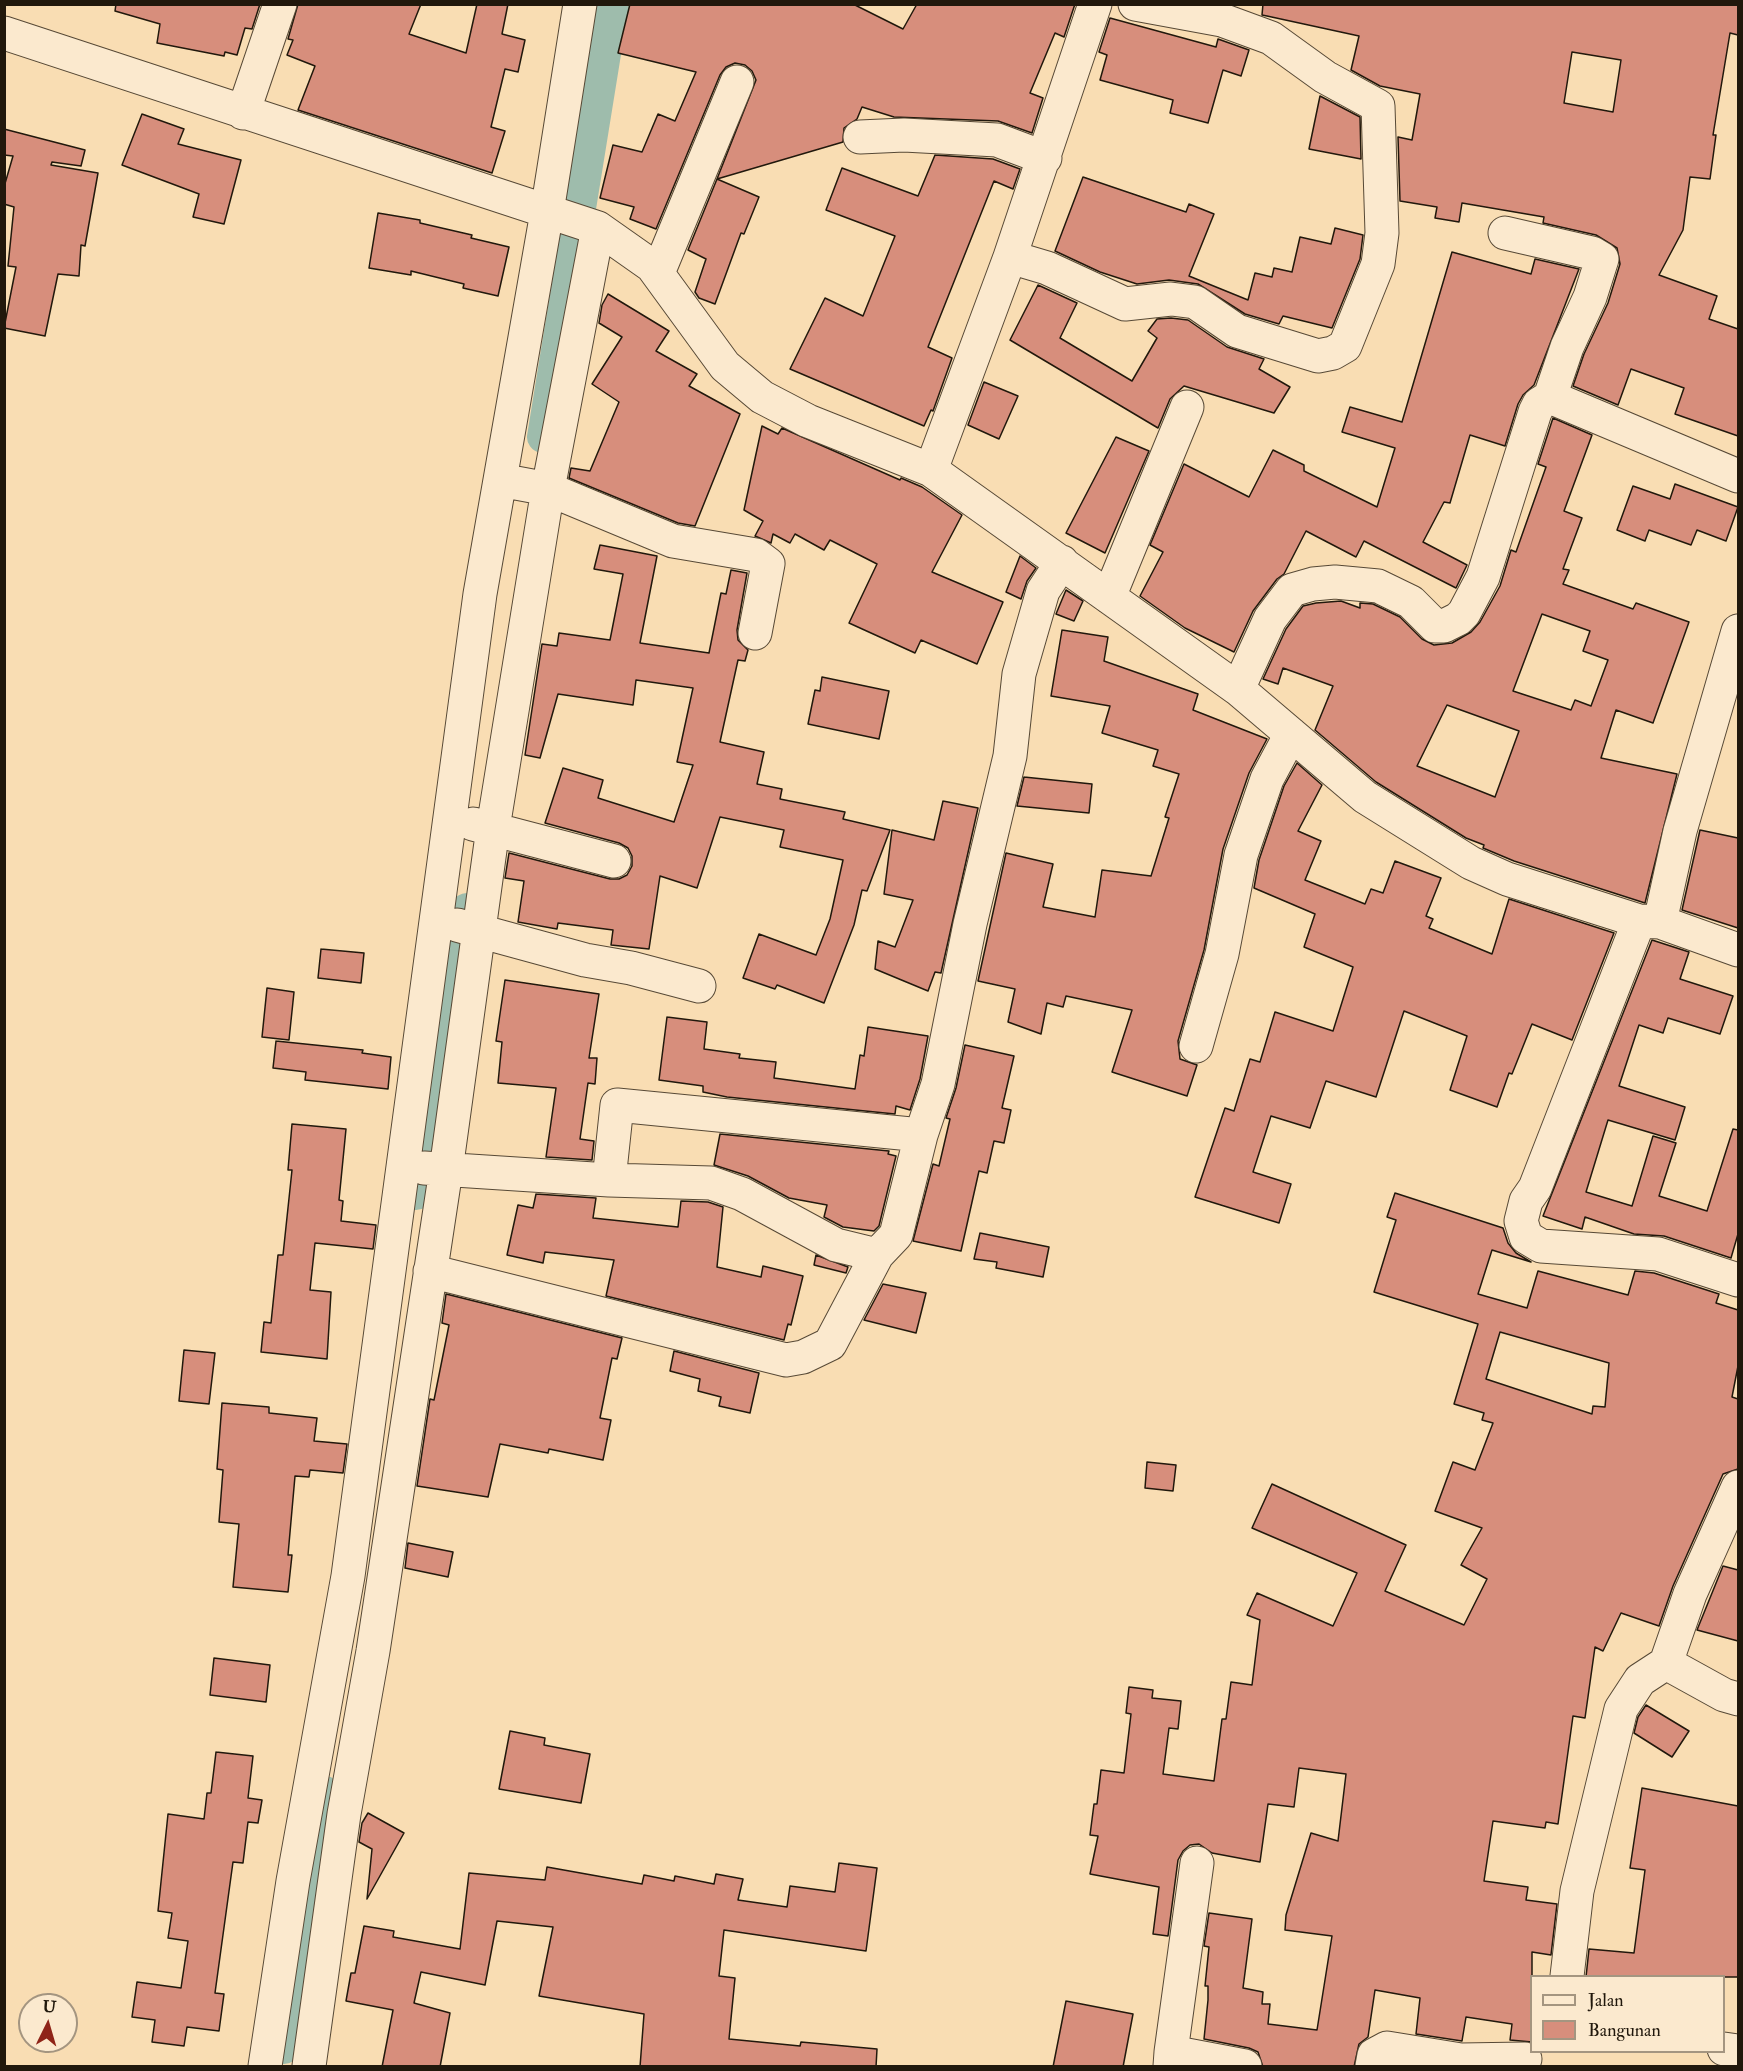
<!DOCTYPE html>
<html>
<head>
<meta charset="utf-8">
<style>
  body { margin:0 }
  #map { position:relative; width:1743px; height:2071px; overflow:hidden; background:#f9ddb3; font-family:"IM FELL Double Pica",serif }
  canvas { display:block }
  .frame { position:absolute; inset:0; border:6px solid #21180c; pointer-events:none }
  .legend { position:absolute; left:1530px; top:1975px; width:195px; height:78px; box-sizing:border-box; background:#fbe9ce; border:2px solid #a49580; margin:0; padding:8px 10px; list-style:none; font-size:18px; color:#21180c }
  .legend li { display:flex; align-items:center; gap:12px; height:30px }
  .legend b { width:30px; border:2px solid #a49580 }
  .north { position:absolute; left:18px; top:1993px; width:60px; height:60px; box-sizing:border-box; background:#fbe9ce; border:2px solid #a49580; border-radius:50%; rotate:5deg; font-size:16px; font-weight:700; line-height:24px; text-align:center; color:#21180c }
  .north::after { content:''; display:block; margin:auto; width:21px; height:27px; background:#8f2418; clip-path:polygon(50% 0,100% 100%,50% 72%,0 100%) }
</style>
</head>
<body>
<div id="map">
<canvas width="1743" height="2071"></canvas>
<div class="frame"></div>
<ul class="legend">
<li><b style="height:8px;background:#fbe9ce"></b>Jalan</li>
<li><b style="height:16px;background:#d78e7c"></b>Bangunan</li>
</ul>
<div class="north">U</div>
</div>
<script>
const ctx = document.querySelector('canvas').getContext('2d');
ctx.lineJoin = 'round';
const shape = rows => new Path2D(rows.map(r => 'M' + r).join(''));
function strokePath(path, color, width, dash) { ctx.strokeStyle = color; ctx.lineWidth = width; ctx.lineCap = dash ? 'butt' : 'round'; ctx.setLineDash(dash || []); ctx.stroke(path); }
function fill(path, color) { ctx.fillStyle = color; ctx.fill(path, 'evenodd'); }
const canal = shape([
  [543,437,613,4],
  [416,1194,467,909],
  [284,2048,325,1792]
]);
const building = shape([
  [116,4,260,4,252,29,245,28,237,55,225,52,224,56,157,43,160,24,115,11,116,4],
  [298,4,421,4,409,34,466,53,477,4,508,4,502,34,525,40,518,72,505,69,491,127,505,131,492,173,298,110,315,66,287,55,293,40,288,39,298,4],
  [630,4,853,4,903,29,917,4,1075,4,1064,37,1055,33,1030,93,1043,98,1032,133,998,121,894,117,862,107,857,119,844,128,843,142,717,179,756,80,752,71,745,65,735,63,726,67,720,75,656,229,630,219,634,207,600,198,613,145,642,152,658,114,675,121,696,72,618,53,630,4],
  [1263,4,1738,4,1738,35,1730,33,1713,135,1716,135,1710,179,1690,177,1683,230,1659,275,1717,296,1709,319,1738,329,1738,436,1675,414,1684,388,1631,369,1618,405,1573,386,1584,354,1608,303,1620,264,1617,248,1596,235,1543,223,1544,217,1462,203,1459,222,1435,218,1437,207,1400,201,1398,137,1412,140,1420,94,1380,86,1351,70,1359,36,1267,16,1262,15,1263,4],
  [1572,52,1621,60,1613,112,1564,103,1572,52],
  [1110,18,1216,47,1218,39,1249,50,1241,76,1223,70,1208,123,1170,113,1173,100,1100,80,1107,55,1099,52,1110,18],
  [1320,96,1360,117,1361,159,1309,149,1320,96],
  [142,114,184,129,178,144,241,160,224,224,193,217,199,194,122,165,142,114],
  [4,129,85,150,81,166,52,162,51,165,98,173,85,246,81,245,79,276,58,274,45,336,4,328,16,267,8,266,14,207,4,204,4,187,13,156,4,155,4,129],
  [935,155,993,159,1020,169,1013,189,994,181,928,347,952,358,933,411,931,410,924,426,790,369,825,298,863,316,895,236,826,210,842,168,918,196,935,155],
  [1083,177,1186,212,1189,204,1214,214,1189,276,1248,300,1255,273,1272,277,1274,268,1292,272,1300,237,1331,244,1335,228,1363,235,1360,259,1332,328,1283,316,1279,324,1245,314,1198,284,1169,280,1137,284,1100,272,1055,251,1083,177],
  [717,179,759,197,744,234,741,233,715,304,699,298,695,292,706,259,688,250,717,179],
  [378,213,420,220,420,223,472,235,471,238,509,247,498,296,463,288,464,284,411,271,411,275,369,268,378,213],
  [1452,252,1531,274,1535,259,1579,269,1534,385,1523,395,1518,404,1505,446,1470,435,1450,503,1444,502,1423,542,1467,565,1456,588,1364,541,1356,557,1306,531,1284,574,1277,579,1253,611,1234,652,1185,628,1140,596,1163,552,1150,545,1184,464,1249,497,1273,450,1304,465,1304,471,1377,507,1395,448,1342,432,1350,407,1402,422,1452,252],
  [1038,285,1077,303,1060,338,1132,381,1157,338,1148,331,1157,319,1171,318,1188,320,1227,347,1264,359,1259,369,1290,387,1274,413,1184,386,1170,399,1158,428,1010,340,1038,285],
  [608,294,669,331,656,351,697,374,689,386,740,414,695,526,678,523,569,478,571,468,590,471,619,402,592,384,622,337,599,323,602,305,608,294],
  [984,382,1018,396,999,439,968,425,984,382],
  [1553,418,1592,435,1564,511,1582,518,1563,569,1569,570,1563,584,1633,609,1636,603,1689,622,1653,723,1616,710,1601,758,1677,774,1645,903,1514,861,1483,848,1484,845,1466,838,1376,782,1315,730,1333,686,1283,668,1278,684,1263,679,1286,629,1303,606,1316,603,1341,601,1360,608,1360,603,1373,604,1400,617,1422,639,1434,645,1452,643,1471,632,1480,622,1500,586,1511,550,1516,552,1546,467,1538,464,1553,418],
  [1542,614,1590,631,1583,651,1608,660,1591,706,1575,700,1571,710,1513,691,1542,614],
  [1447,705,1519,731,1495,797,1417,766,1447,705],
  [762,426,778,434,782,428,900,480,901,478,922,487,962,515,932,572,1003,602,977,664,921,640,915,653,849,623,877,564,830,540,824,550,795,534,790,543,773,534,771,543,755,536,763,521,744,510,762,426],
  [1116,437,1149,451,1105,553,1066,533,1116,437],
  [1675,484,1738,507,1726,541,1697,530,1691,545,1649,530,1645,541,1617,530,1633,486,1670,499,1675,484],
  [600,545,657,556,640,643,709,653,721,593,726,594,731,570,747,573,737,630,738,640,748,650,745,661,738,660,720,742,764,752,757,784,782,789,780,799,845,812,843,819,890,830,867,891,862,890,854,925,824,1003,777,985,775,989,743,978,759,934,816,955,830,919,843,860,780,847,784,830,720,817,697,888,660,876,649,949,611,945,613,930,558,923,557,929,518,922,524,881,505,878,509,853,610,879,619,879,627,875,632,866,632,856,628,848,619,843,545,823,563,768,603,780,598,798,674,822,693,765,677,762,693,688,636,680,633,705,558,694,540,758,525,755,542,644,557,646,559,633,610,640,623,574,594,569,600,545],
  [1020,556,1036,568,1027,581,1021,599,1006,592,1020,556],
  [1066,590,1083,601,1074,621,1056,614,1066,590],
  [1062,630,1108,637,1104,661,1198,694,1193,710,1267,739,1249,773,1223,849,1204,950,1178,1041,1180,1059,1197,1065,1187,1096,1112,1072,1132,1010,1066,996,1063,1007,1047,1003,1041,1034,1008,1022,1015,989,978,981,1006,853,1053,864,1043,907,1095,917,1102,870,1151,876,1169,818,1165,817,1179,774,1153,766,1158,750,1102,733,1110,706,1051,696,1062,630],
  [822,677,889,691,879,739,808,724,815,690,820,691,822,677],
  [1297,763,1322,785,1298,831,1321,841,1305,880,1365,904,1371,889,1383,893,1395,861,1441,878,1426,916,1433,919,1429,928,1492,954,1509,899,1614,933,1572,1040,1532,1024,1512,1074,1509,1073,1497,1107,1450,1090,1467,1036,1404,1011,1376,1097,1326,1081,1310,1128,1271,1116,1253,1172,1291,1184,1279,1223,1195,1197,1225,1108,1234,1111,1250,1059,1260,1062,1275,1012,1333,1031,1353,967,1304,947,1315,914,1254,888,1259,860,1284,786,1297,763],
  [1024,777,1092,784,1089,813,1017,806,1024,777],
  [943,801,978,808,941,973,935,972,928,991,875,969,878,941,895,947,913,900,884,894,892,830,934,840,943,801],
  [1700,830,1738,838,1738,928,1682,910,1700,830],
  [1652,940,1689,952,1680,979,1733,996,1720,1034,1668,1018,1663,1033,1639,1025,1619,1086,1685,1107,1675,1140,1608,1120,1586,1192,1632,1206,1653,1136,1676,1143,1659,1196,1707,1211,1733,1129,1738,1130,1738,1234,1731,1258,1664,1236,1634,1234,1585,1217,1582,1229,1543,1216,1652,940],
  [321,949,364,953,361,983,318,978,321,949],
  [505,980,599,994,589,1058,597,1058,595,1084,588,1083,580,1139,594,1141,592,1160,546,1157,556,1088,498,1083,502,1042,496,1041,505,980],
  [267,988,294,992,289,1040,262,1037,267,988],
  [667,1017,707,1022,704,1049,740,1054,739,1058,776,1062,774,1078,855,1089,860,1055,864,1056,868,1027,928,1036,920,1079,910,1110,896,1106,895,1114,727,1097,703,1092,703,1086,659,1080,667,1017],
  [276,1041,363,1050,362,1053,391,1057,388,1089,305,1080,306,1072,273,1068,276,1041],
  [965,1045,1014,1056,1002,1108,1011,1110,1004,1143,994,1141,987,1173,979,1171,961,1251,913,1241,933,1164,939,1166,950,1119,946,1118,956,1088,965,1045],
  [292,1124,346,1129,339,1200,343,1201,341,1221,376,1225,373,1249,315,1243,310,1290,331,1292,327,1359,261,1352,264,1322,271,1323,278,1255,283,1255,292,1170,288,1170,292,1124],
  [720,1134,889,1151,888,1154,896,1156,879,1226,874,1231,843,1227,824,1217,827,1205,789,1198,748,1176,714,1165,720,1134],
  [1395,1193,1503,1228,1508,1243,1516,1253,1531,1262,1492,1250,1478,1294,1527,1308,1538,1271,1628,1295,1635,1271,1654,1273,1719,1294,1716,1303,1738,1310,1738,1366,1732,1397,1738,1399,1738,1469,1723,1474,1673,1586,1659,1626,1621,1613,1603,1651,1595,1647,1585,1718,1573,1716,1558,1824,1546,1822,1545,1828,1493,1821,1484,1881,1528,1887,1526,1900,1557,1904,1551,1955,1532,1952,1532,2042,1510,2040,1512,2024,1466,2017,1462,2041,1416,2034,1420,1998,1375,1990,1368,2037,1359,2044,1354,2067,1263,2067,1258,2052,1249,2048,1204,2039,1208,2000,1208,1986,1205,1986,1209,1947,1204,1946,1209,1913,1252,1919,1243,1988,1263,1992,1262,2004,1270,2004,1268,2024,1317,2030,1332,1936,1285,1930,1286,1915,1311,1833,1338,1841,1346,1774,1299,1768,1294,1807,1268,1804,1260,1862,1212,1853,1199,1844,1190,1845,1183,1851,1178,1860,1168,1936,1153,1934,1159,1887,1090,1874,1098,1836,1090,1835,1094,1804,1097,1804,1101,1770,1124,1773,1131,1714,1126,1713,1129,1687,1153,1690,1152,1698,1181,1701,1178,1729,1169,1728,1163,1774,1214,1781,1222,1719,1226,1719,1231,1682,1252,1685,1260,1620,1247,1615,1257,1593,1333,1626,1357,1573,1252,1528,1272,1484,1406,1545,1385,1591,1464,1625,1487,1579,1461,1565,1482,1528,1435,1511,1453,1462,1475,1470,1493,1423,1482,1420,1484,1413,1454,1404,1478,1324,1374,1292,1396,1220,1387,1217,1395,1193],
  [1500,1332,1609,1363,1605,1407,1593,1406,1592,1414,1486,1379,1500,1332],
  [536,1194,596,1198,593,1218,678,1227,681,1201,708,1202,723,1207,717,1267,761,1277,763,1266,803,1276,791,1325,788,1324,784,1340,606,1296,614,1260,545,1252,543,1263,507,1255,518,1205,533,1208,536,1194],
  [980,1233,1049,1247,1043,1277,996,1268,997,1262,974,1259,980,1233],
  [816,1255,848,1267,846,1273,814,1265,816,1255],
  [883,1284,926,1293,916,1333,864,1320,883,1284],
  [446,1294,622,1338,617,1359,612,1358,600,1418,611,1420,603,1460,549,1449,548,1453,500,1444,488,1497,417,1486,430,1399,434,1400,449,1325,442,1323,446,1294],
  [184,1350,215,1353,209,1404,179,1401,184,1350],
  [674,1351,759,1373,750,1413,719,1406,721,1397,698,1391,700,1379,670,1371,674,1351],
  [222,1403,269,1407,269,1413,317,1418,314,1441,347,1444,343,1473,310,1470,309,1477,295,1476,288,1555,292,1555,288,1592,233,1587,239,1524,219,1522,223,1470,217,1469,222,1403],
  [1147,1462,1176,1465,1173,1491,1145,1488,1147,1462],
  [408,1543,453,1552,448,1577,405,1568,408,1543],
  [1723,1566,1738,1570,1738,1641,1697,1630,1723,1566],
  [214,1658,270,1665,266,1702,210,1695,214,1658],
  [1646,1705,1689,1731,1672,1757,1634,1733,1638,1717,1646,1705],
  [510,1731,545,1738,544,1745,590,1754,581,1803,499,1789,510,1731],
  [216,1752,253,1756,248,1798,262,1800,258,1823,248,1822,243,1863,233,1862,215,1993,224,1994,219,2031,187,2027,184,2046,152,2042,155,2020,132,2017,137,1982,181,1988,188,1941,168,1938,172,1913,158,1911,168,1814,204,1819,207,1793,211,1793,216,1752],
  [1642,1788,1738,1806,1738,1977,1586,1977,1589,1949,1634,1953,1645,1870,1630,1868,1642,1788],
  [368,1813,404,1833,367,1899,372,1849,359,1842,362,1823,368,1813],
  [839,1863,877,1868,866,1951,724,1930,719,1976,735,1978,729,2039,800,2046,801,2042,877,2049,876,2067,640,2067,644,2014,539,1996,553,1927,497,1921,485,1985,421,1972,414,2003,450,2013,440,2067,382,2067,393,2010,346,2001,351,1973,355,1973,364,1926,394,1931,393,1937,460,1949,469,1873,545,1880,547,1867,642,1884,644,1875,674,1881,675,1876,714,1884,716,1874,743,1879,738,1900,787,1907,790,1886,835,1892,839,1863],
  [1066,2001,1133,2014,1123,2067,1053,2067,1066,2001]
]);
const street = shape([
  [4,33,598,228,652,266,725,366,762,397,808,421,931,470,1238,689,1365,797,1471,863,1507,879,1639,921,1660,922,1738,950],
  [243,113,280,4],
  [860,137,904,135,997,140,1045,158],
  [1505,233,1592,253,1602,259,1590,297,1567,347,1550,397],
  [1010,257,1047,268,1125,304,1171,299,1195,302,1237,331,1318,356,1333,353,1345,346,1378,264,1382,233,1378,106,1325,77,1271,38,1222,20,1135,4],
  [658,273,737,82],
  [931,470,1010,257,1095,4],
  [500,480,548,489,673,541,756,555,768,564,755,633],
  [1109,597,1187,407],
  [1238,689,1270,619,1292,590,1313,584,1335,582,1378,586,1411,602,1435,626,1444,626,1458,619,1464,613,1483,577,1535,412,1539,404,1550,397,1738,476],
  [473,824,614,861],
  [1639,921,1535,1188,1526,1201,1521,1221,1526,1237,1541,1246,1658,1254,1738,1280],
  [1660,922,1680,831,1738,631],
  [457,925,585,960,631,968,699,986],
  [1196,1046,1222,954,1241,855,1267,779,1291,734],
  [424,1168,609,1180,711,1183,742,1194,836,1245,877,1255],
  [609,1180,617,1105,921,1135],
  [430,1271,786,1360,803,1357,830,1344,877,1255,896,1235,921,1135,938,1084,970,924,1010,756,1019,674,1043,591,1062,562],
  [1738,1487,1690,1594,1666,1663,1724,1695,1738,1699],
  [1567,1976,1577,1891,1621,1709,1640,1680,1666,1663],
  [1724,2049,1738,2051],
  [1171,2052,1197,1863],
  [265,2066,293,1881,348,1576,480,594,547,212,580,4],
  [309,2066,344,1814,373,1651,446,1170,493,828,548,489,598,228],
  [1170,2066,1171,2052,1245,2066],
  [1372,2066,1374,2055,1387,2048,1461,2060,1525,2059]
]);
strokePath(canal, '#9ebcac', 32);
fill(building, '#d78e7c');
strokePath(building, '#21180c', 1.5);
strokePath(street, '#574936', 35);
strokePath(street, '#fbe9ce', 33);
</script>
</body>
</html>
